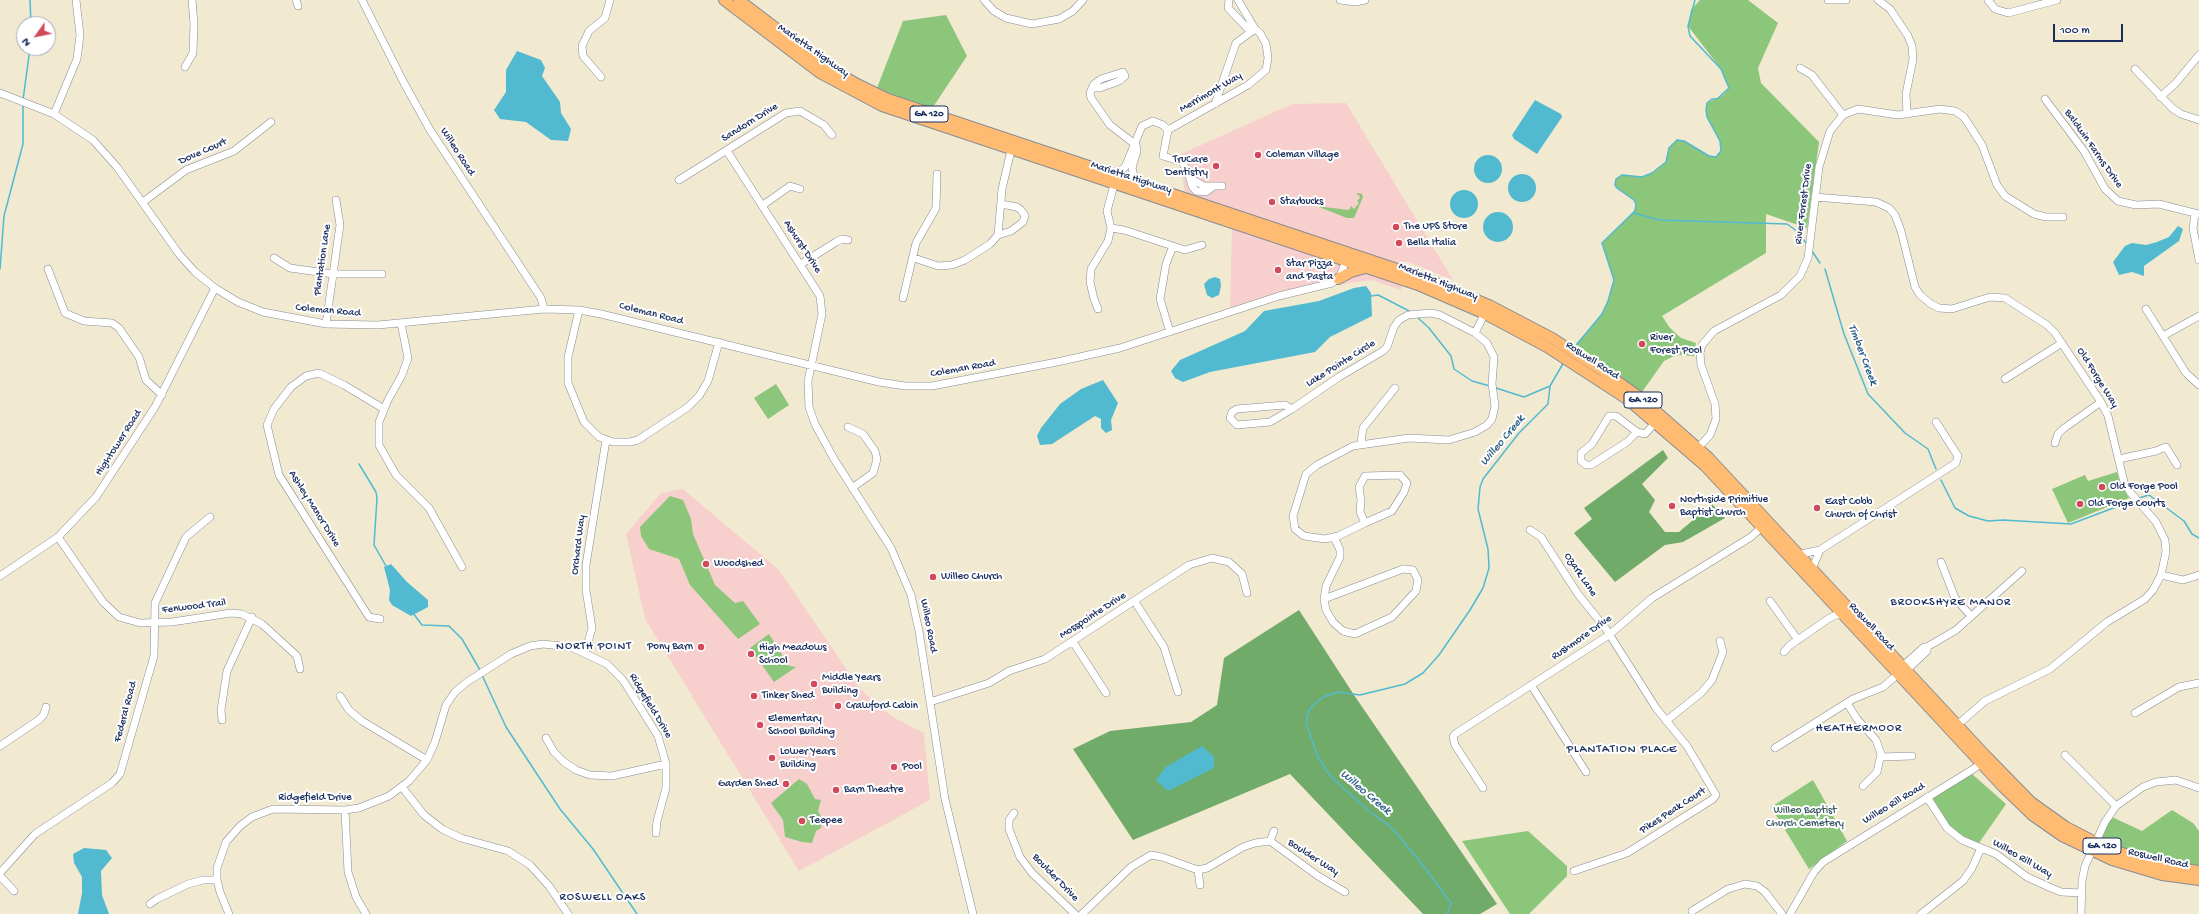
<!DOCTYPE html>
<html>
<head>
<meta charset="utf-8">
<style>
  body { margin:0 }
  #map { position:relative; width:2199px; height:914px; overflow:hidden; background:#f1e9d0; font-family:"Gochi Hand",sans-serif }
  canvas { display:block }
  .north { position:absolute; left:16px; top:16px; width:40px; height:40px; box-sizing:border-box; background:#fff; border:1px solid #a4acbf; border-radius:50%; rotate:237deg; font-size:11px; font-weight:700; line-height:16px; text-align:center; color:#1b2f5e }
  .north::after { content:''; display:block; margin:auto; width:14px; height:18px; background:#d1495b; clip-path:polygon(50% 0,100% 100%,50% 72%,0 100%) }
  .scale { position:absolute; left:2053px; top:24px; width:70px; height:18px; box-sizing:border-box; border:2px solid #1b2f5e; border-top:0; padding-left:5px; font-size:12px; line-height:14px; white-space:nowrap; color:#1b2f5e; -webkit-text-stroke:3px #fff; paint-order:stroke }
</style>
</head>
<body>
<div id="map">
<canvas width="2199" height="914"></canvas>
<div class="north">N</div>
<div class="scale">100 m</div>
</div>
<script>
const ctx = document.querySelector('canvas').getContext('2d');
ctx.lineJoin = 'round';
function fill(path, color) { ctx.fillStyle = color; ctx.fill(path, 'evenodd'); }
const shape = rows => new Path2D(rows.map(r => 'M' + r).join(''));
function strokePath(path, color, width, dash) { ctx.strokeStyle = color; ctx.lineWidth = width; ctx.lineCap = dash ? 'butt' : 'round'; ctx.setLineDash(dash || []); ctx.stroke(path); }
function write(font, color, halo, rows, align = 'center') {
  ctx.font = font + ' "Gochi Hand",sans-serif'; ctx.lineWidth = 4; ctx.setLineDash([]); ctx.textBaseline = 'middle'; ctx.strokeStyle = halo; ctx.fillStyle = color; for (const [text, x, y, turn = 0] of rows) {
    ctx.save(); ctx.translate(x, y); ctx.rotate((+turn || 0) * Math.PI / 180); ctx.textAlign = isNaN(turn) ? turn : align; if (halo) ctx.strokeText(text, 0, 0); ctx.fillText(text, 0, 0); ctx.restore();
  }
}
const built = shape([
  [1346,103,1453,280,1406,261,1401,290,1372,280,1293,291,1230,313,1232,227,1188,211,1179,155,1292,104],
  [683,489,779,570,860,689,891,716,924,733,930,800,799,871,645,619,626,534,661,493]
]);
const green = shape([
  [1700,0,1748,0,1778,23,1758,68,1761,83,1819,142,1807,228,1766,214,1766,253,1662,316,1670,328,1681,338,1696,343,1694,356,1676,355,1664,361,1642,392,1576,344,1602,314,1608,301,1614,280,1602,243,1635,210,1636,204,1634,200,1617,188,1615,185,1616,179,1622,175,1642,177,1652,173,1666,162,1669,148,1677,140,1684,141,1709,156,1716,157,1721,151,1720,141,1707,117,1706,110,1707,103,1723,95,1729,88,1721,69,1688,26,1691,10],
  [946,15,967,56,931,110,877,88,903,21],
  [1358,193,1362,194,1363,197,1354,218,1347,218,1319,207,1321,204,1324,207,1349,210,1351,206,1354,209,1359,203,1357,201,1360,198,1359,195,1356,194],
  [776,384,789,405,768,419,754,398],
  [2117,472,2120,483,2129,498,2068,523,2052,489,2085,475,2088,481],
  [670,496,683,500,691,519,693,534,715,585,735,603,743,601,760,624,738,639,690,585,679,559,649,549,641,536,640,527],
  [769,634,789,666,796,667,774,682,750,648],
  [1972,774,2006,804,1979,843,1961,835,1949,825,1933,799,1936,795],
  [799,779,807,784,815,799,821,800,818,811,822,818,821,828,816,831,812,843,802,842,785,837,783,820,771,803],
  [1813,780,1847,841,1809,869,1771,807],
  [2172,810,2193,823,2199,831,2199,866,2158,860,2126,849,2103,838,2103,833,2112,817,2142,831],
  [1528,831,1567,866,1567,876,1529,914,1510,914,1462,841]
]);
const forest = shape([
  [1663,450,1668,458,1642,484,1655,500,1649,512,1665,532,1679,532,1712,504,1725,518,1683,542,1665,545,1615,582,1574,533,1592,519,1584,508],
  [1299,610,1354,695,1497,904,1480,914,1423,914,1290,774,1133,840,1073,749,1110,731,1191,722,1217,705,1224,658]
]);
const water = shape([
  [517,51,541,60,545,68,542,76,560,102,561,113,571,129,568,141,551,140,526,122,500,119,494,110,506,92,506,70],
  [1535,100,1561,114,1562,117,1537,154,1514,139,1512,135],
  '1474 169a14 14 0 1 1 28 0a14 14 0 1 1-28 0Z',
  '1508 188a14 14 0 1 1 28 0a14 14 0 1 1-28 0Z',
  '1450 204a14 14 0 1 1 28 0a14 14 0 1 1-28 0Z',
  '1483 227a15 15 0 1 1 30 0a15 15 0 1 1-30 0Z',
  [2178,226,2183,229,2179,241,2144,266,2144,276,2132,272,2119,275,2113,262,2125,246,2132,243,2146,245,2157,242,2169,237],
  [1215,277,1220,279,1221,286,1219,295,1212,298,1207,295,1204,284,1209,279],
  [1366,286,1371,293,1372,316,1330,337,1315,352,1210,372,1183,382,1175,378,1171,371,1180,360,1245,331,1264,311,1319,301,1354,288],
  [1103,380,1118,403,1111,420,1112,430,1106,433,1101,428,1101,419,1095,416,1052,444,1040,445,1037,436,1041,428,1060,404,1081,389],
  [391,564,407,582,428,600,428,607,411,616,392,605,389,600,390,590,384,567],
  [1202,746,1214,757,1214,768,1168,791,1156,780,1166,767],
  [84,848,106,850,112,858,101,871,102,895,109,914,78,914,82,893,82,877,74,863,73,854]
]);
const stream = shape([
  [30,0,31,24],
  [23,100,30,48],
  [1634,213,1659,220,1787,224,1798,232,1806,243],
  [1812,251,1820,263],
  [0,269,4,216,23,144,23,104],
  [1825,269,1844,334,1868,394,1905,433,1928,449,1936,469],
  [1371,296,1378,295,1384,298,1411,312],
  [1417,317,1429,328,1451,356,1454,369,1472,381,1490,386],
  [1574,348,1602,314,1608,301,1614,280,1602,243,1635,211,1636,204,1634,200,1617,188,1615,185,1616,179,1622,175,1642,177,1652,173,1666,162,1669,148,1677,140,1684,141,1709,156,1716,157,1721,151,1720,141,1707,117,1706,110,1707,103,1712,99,1717,99,1729,88,1721,69,1690,36,1688,26,1695,0],
  [1496,388,1524,397,1550,386],
  [359,464,376,492,377,498,374,545,386,566],
  [1941,480,1955,508,1969,516,1988,521,2003,520,2071,524,2132,501],
  [2139,498,2149,495,2184,521,2192,534,2199,538],
  [413,613,422,625,449,626,462,639,480,670],
  [482,675,506,727,560,809,593,849,637,914],
  [1447,914,1451,903,1418,859,1390,826,1371,813,1330,776,1318,757,1306,724,1308,713,1313,705,1323,697,1338,692,1360,695,1405,684,1423,673,1439,655,1470,610,1483,588,1489,568,1488,549,1478,509,1480,487,1483,479,1519,433,1548,404,1550,386,1564,362]
]);
const minor = shape([
  [296,0,298,6],
  [362,0,404,83,430,130,541,298,544,309],
  [984,0,994,11,1006,18,1032,24,1059,19,1073,11,1083,0],
  [1229,0,1228,8,1251,32],
  [1340,0,1356,2,1365,0],
  [1828,0,1846,0],
  [1878,0,1890,9,1908,36,1912,46,1913,59,1906,94,1907,114],
  [1988,0,1995,9,2008,13,2057,0],
  [185,67,193,53,194,24,192,0],
  [1800,68,1812,75,1843,115],
  [2135,69,2172,108,2181,114,2199,120],
  [601,77,583,56,582,46,589,31,605,18,610,0],
  [1092,88,1100,88,1119,81,1125,76,1123,72,1101,79,1094,84,1092,88,1090,93,1091,98,1110,125,1136,145],
  [0,93,54,114,93,140,117,167,179,254,195,272,215,288,238,302,263,312,326,324,378,325,544,309,579,310,601,314,879,382,905,386,932,386,1057,362,1120,348,1279,296,1332,283,1340,276,1347,258],
  [2160,97,2175,84,2199,55],
  [2045,99,2084,151,2105,189,2118,201,2136,205,2159,204,2199,214],
  [1215,104,1236,43,1255,29],
  [54,114,77,59,80,35,76,0],
  [1168,130,1248,85,1266,70,1268,58,1266,44,1260,33,1255,29,1238,0],
  [1136,145,1137,151,1132,168,1134,176,1140,183],
  [727,151,820,296,822,314,808,381,809,407,815,424,834,459,891,548,911,595,919,631,945,799,973,914],
  [1111,174,1119,172,1125,167,1142,126,1153,121,1163,125,1168,130,1163,156,1182,162,1188,172,1192,186,1196,191,1206,192,1214,186],
  [1190,178,1204,186,1222,186],
  [679,180,786,113,800,111,824,125,832,135],
  [1815,197,1876,202,1889,208,1895,215,1901,231,1915,287,1920,295,1931,304,1939,308,1952,309,1990,297,2005,298,2047,325,2055,333,2101,402,2108,416,2124,482,2130,492,2156,522,2165,540,2166,552,2161,575,2153,590,2145,599,2107,622,2050,669,1985,701,1955,727],
  [143,202,186,170,234,151,271,122],
  [763,205,790,186,800,189],
  [2195,214,2193,228,2199,260],
  [1111,228,1124,230,1185,250,1202,245],
  [998,235,1002,189,1011,150],
  [274,258,290,268,333,274,382,274],
  [914,258,938,266,952,265,965,260,990,244,998,235,1011,231,1023,222,1025,216,1021,210,1017,207,1001,204],
  [801,264,836,242,842,239,848,240],
  [48,269,65,313,84,321,112,323,119,328,139,357,146,380,162,395],
  [903,298,916,243,936,208,937,174],
  [1098,309,1094,299,1090,282,1091,269,1108,241,1111,228,1107,211,1114,185],
  [2146,309,2186,373,2199,385],
  [579,310,568,357,568,383,584,422,599,437,613,442,630,442,638,440,688,407,699,396,708,381,719,342],
  [401,323,408,358,402,375,388,400,379,422,379,445,396,475,429,508,462,567],
  [326,324,340,225,336,200],
  [1170,332,1160,299,1166,264,1173,246],
  [2163,336,2199,316],
  [2005,379,2062,343],
  [1285,405,1292,409,1270,422,1237,425,1230,418,1232,412,1237,409,1285,405],
  [1292,409,1339,377,1383,351,1387,347,1394,327,1399,320,1408,315,1431,313,1440,315,1475,333],
  [848,427,863,434,875,451,877,459,873,473,852,488],
  [1637,432,1616,416,1609,416,1592,444,1581,453,1581,461,1586,465,1591,465,1627,442,1637,432,1645,434,1656,422],
  [1361,443,1363,428,1395,388],
  [2055,443,2058,434,2063,429,2101,402],
  [1696,450,1710,435,1716,419,1715,404,1701,365,1700,353,1702,345,1714,331,1781,295,1800,276,1808,258,1819,167,1830,131,1843,115,1858,109,1898,115,1940,109,1955,111,1964,117,1982,145,1997,185,2005,196,2034,214,2046,217,2063,217],
  [2119,459,2156,451,2166,447,2177,465],
  [1400,475,1407,483,1404,492,1392,511,1365,523,1360,512,1361,500,1359,487,1365,476,1400,475],
  [1365,523,1338,536,1325,539,1304,536,1295,529,1293,516,1306,474,1317,465,1353,446,1409,438,1449,440,1475,432,1487,425,1492,419,1495,406,1492,384,1494,357,1487,343,1475,333,1486,311],
  [1530,530,1541,537,1578,594,1606,629,1656,708,1687,746,1716,795,1713,799,1627,853,1574,871],
  [58,537,103,602,119,617,140,623,172,622,231,613,242,614,262,624,297,656,300,669],
  [1801,554,1820,550,1956,463,1958,456,1936,422],
  [1941,562,1955,598,1971,616],
  [1813,567,1820,550],
  [1403,569,1413,570,1418,580,1416,591,1392,617,1355,634,1343,631,1333,622,1326,610,1324,599,1403,569],
  [2161,575,2183,580,2199,575],
  [0,576,58,537,96,497,155,407,215,288],
  [1324,599,1326,586,1340,557,1340,550,1334,537],
  [1770,601,1798,640],
  [1135,602,1164,647,1178,692],
  [380,619,369,617,279,475,267,425,274,409,291,387,306,376,319,373,344,385,384,409],
  [1073,642,1106,693],
  [1784,652,1789,646,1828,619,1836,615,1844,615],
  [585,653,592,628,586,590,586,565,606,440],
  [1905,668,1909,668,1927,651,1927,647],
  [1531,685,1586,772],
  [340,696,349,710,362,721,427,760],
  [930,702,989,683,1009,671,1045,659,1189,565,1212,558,1229,562,1242,574,1247,593],
  [1847,703,1857,719,1876,740,1881,754,1877,772,1863,786],
  [2135,713,2179,687,2199,683],
  [222,720,221,710,227,671,252,617],
  [1666,721,1701,693,1712,680,1723,652,1720,641],
  [546,738,554,752,564,762,576,770,590,775,612,776,666,764],
  [0,746,40,719,44,714,46,707],
  [1775,748,1853,699,1883,687,1905,668,1905,664,1924,647,1927,647,1956,630,2022,571],
  [2065,755,2116,806],
  [1881,757,1912,756],
  [402,787,424,815,442,829,461,838,508,851,530,865,549,886,568,914],
  [1483,788,1455,745,1453,737,1455,734,1609,635,1652,598,1751,537,1765,524],
  [1927,797,1947,828,1962,840,1996,854,2027,877,2049,887,2061,892,2082,893],
  [345,810,348,872,356,897,366,914],
  [1014,813,1009,820,1009,829,1020,857,1032,873,1075,914],
  [1270,841,1274,831],
  [1198,870,1207,868,1243,847,1255,843,1270,841,1318,876,1345,892],
  [0,873,35,834,112,783,120,774,154,656,155,603,186,537,210,517],
  [0,876,14,891],
  [150,904,157,899,188,884,203,880,217,880],
  [1692,911,1728,889,1745,884,1757,886,1765,892,1782,914],
  [229,914,220,892,217,880,217,868,226,842,240,826,252,817,273,809,345,810,359,808,389,796,409,781,427,760,435,742,446,705,455,692,467,682,511,654,530,646,543,644,571,647,607,664,623,680,658,736,666,764,666,788,657,821,656,833],
  [1082,914,1131,867,1151,855,1162,857,1198,870,1200,885],
  [1790,914,1814,872,1823,862,1975,768,1984,760],
  [1921,914,1963,881,1972,868,1981,848],
  [2081,914,2082,881,2085,866,2105,822,2116,806,2143,787,2156,782,2176,780,2199,788]
]);
const highway = shape([
  [724,0,820,73,882,106,1418,285,1485,314,1547,347,1627,399,1705,466,2003,787,2032,815,2062,836,2112,860,2162,875,2199,880],
  [739,0,826,66,857,84,888,99,1424,278,1489,305,1552,338,1600,369,1641,398,1708,457,1987,757,2031,802,2066,827,2107,848,2155,864,2199,871],
  [1338,279,1351,272,1365,268]
]);
const markers = [
  [1258,155,4,"#d1495b"],
  [1216,166,4,"#d1495b"],
  [1272,202,4,"#d1495b"],
  [1396,227,4,"#d1495b"],
  [1399,243,4,"#d1495b"],
  [1278,270,4,"#d1495b"],
  [1642,344,4,"#d1495b"],
  [2102,487,4,"#d1495b"],
  [2080,504,4,"#d1495b"],
  [1672,506,4,"#d1495b"],
  [1817,508,4,"#d1495b"],
  [706,564,4,"#d1495b"],
  [933,577,4,"#d1495b"],
  [701,647,4,"#d1495b"],
  [751,654,4,"#d1495b"],
  [814,684,4,"#d1495b"],
  [754,696,4,"#d1495b"],
  [838,706,4,"#d1495b"],
  [760,725,4,"#d1495b"],
  [772,758,4,"#d1495b"],
  [894,767,4,"#d1495b"],
  [786,784,4,"#d1495b"],
  [836,790,4,"#d1495b"],
  [802,821,4,"#d1495b"]
];
const shields = [
  [929,114,38],
  [1643,400,38],
  [2102,846,38]
];
const shieldNames = [
  ["GA 120",929,114],
  ["GA 120",1643,400],
  ["GA 120",2102,846]
];
const streetNames = [
  ["Marietta Highway",813,51,35],
  ["Merrimont Way",1211,93,-30],
  ["Sandorn Drive",750,123,-32],
  ["Baldwin Farms Drive",2093,149,55],
  ["Dove Court",203,152,-24],
  ["Willeo Road",457,152,57],
  ["Marietta Highway",1131,178,18],
  ["River Forest Drive",1804,204,-83],
  ["Ashurst Drive",802,247,57],
  ["Plantation Lane",323,260,-82],
  ["Marietta Highway",1438,282,22],
  ["Coleman Road",328,311,5],
  ["Coleman Road",651,314,14],
  ["Roswell Road",1592,361,33],
  ["Lake Pointe Circle",1341,364,-32],
  ["Coleman Road",963,369,-10],
  ["Old Forge Way",2097,378,58],
  ["Hightower Road",119,443,-57],
  ["Ashley Manor Drive",314,509,58],
  ["Orchard Way",579,545,-83],
  ["Ozark Lane",1580,575,56],
  ["Fenwood Trail",194,607,-7],
  ["Mosspointe Drive",1093,616,-33],
  ["Willeo Road",928,626,79],
  ["Roswell Road",1871,627,47],
  ["Rushmore Drive",1582,638,-35],
  ["Ridgefield Drive",650,706,59],
  ["Federal Road",126,712,-75],
  ["Ridgefield Drive",315,798],
  ["Willeo Rill Road",1894,804,-31],
  ["Pikes Peak Court",1673,811,-33],
  ["Boulder Way",1313,858,33],
  ["Willeo Rill Way",2022,859,30],
  ["Roswell Road",2158,859,13],
  ["Boulder Drive",1055,878,46]
];
const poiNames = [
  ["Coleman Village",1266,155],
  ["TruCare",1208,160,"right"],
  ["Dentistry",1208,173,"right"],
  ["Starbucks",1280,202],
  ["The UPS Store",1404,227],
  ["Bella Italia",1407,243],
  ["Star Pizza",1286,264],
  ["and Pasta",1286,277],
  ["River",1650,338],
  ["Forest Pool",1650,351],
  ["Old Forge Pool",2110,487],
  ["Northside Primitive",1680,500],
  ["Baptist Church",1680,513],
  ["East Cobb",1825,502],
  ["Church of Christ",1825,515],
  ["Old Forge Courts",2088,504],
  ["Woodshed",714,564],
  ["Willeo Church",941,577],
  ["Pony Barn",693,647,"right"],
  ["High Meadows",759,648],
  ["School",759,661],
  ["Middle Years",822,678],
  ["Building",822,691],
  ["Tinker Shed",762,696],
  ["Crawford Cabin",846,706],
  ["Elementary",768,719],
  ["School Building",768,732],
  ["Lower Years",780,752],
  ["Building",780,765],
  ["Pool",902,767],
  ["Garden Shed",778,784,"right"],
  ["Barn Theatre",844,790],
  ["Teepee",810,821]
];
const parkNames = [
  ["Willeo Baptist",1805,811],
  ["Church Cemetery",1805,824]
];
const waterNames = [
  ["Timber Creek",1862,355,69],
  ["Willeo Creek",1503,441,-50],
  ["Willeo Creek",1365,793,40]
];
const neighbourhoodNames = [
  ["BROOKSHYRE MANOR",1951,603],
  ["NORTH POINT",594,647],
  ["HEATHERMOOR",1859,729],
  ["PLANTATION PLACE",1622,750],
  ["ROSWELL OAKS",603,898]
];
fill(built, '#f7d0cd');
fill(green, '#8cc67a');
fill(forest, '#71ab6a');
fill(water, '#52bad0');
strokePath(stream, '#52bad0', 1.5);
strokePath(minor, '#868c97', 8);
strokePath(highway, '#868c97', 12);
strokePath(minor, '#fff', 7);
strokePath(highway, '#febb71', 10);
for (const [x, y, r, color] of markers) { const dot = new Path2D(); dot.arc(x, y, r, 0, 2 * Math.PI); ctx.fillStyle = color; ctx.fill(dot); strokePath(dot, '#fff', 1.5); }
for (const [x, y, w] of shields) { const box = new Path2D(); box.roundRect(x - w / 2, y - 8, w, 16, 3); ctx.fillStyle = '#fff'; ctx.fill(box); strokePath(box, '#1b2f5e', 1); }
write('bold 10px', '#1b2f5e', null, shieldNames);
write('11px', '#1b2f5e', '#fff', streetNames);
write('11px', '#1b2f5e', '#fff', poiNames, 'left');
write('11px', '#3d5c66', '#fff', parkNames);
write('italic 12px', '#2e6086', '#fff', waterNames);
ctx.letterSpacing = '1px';
write('12px', '#1b2f5e', '#fff', neighbourhoodNames);
ctx.letterSpacing = '0px';
</script>
</body>
</html>
